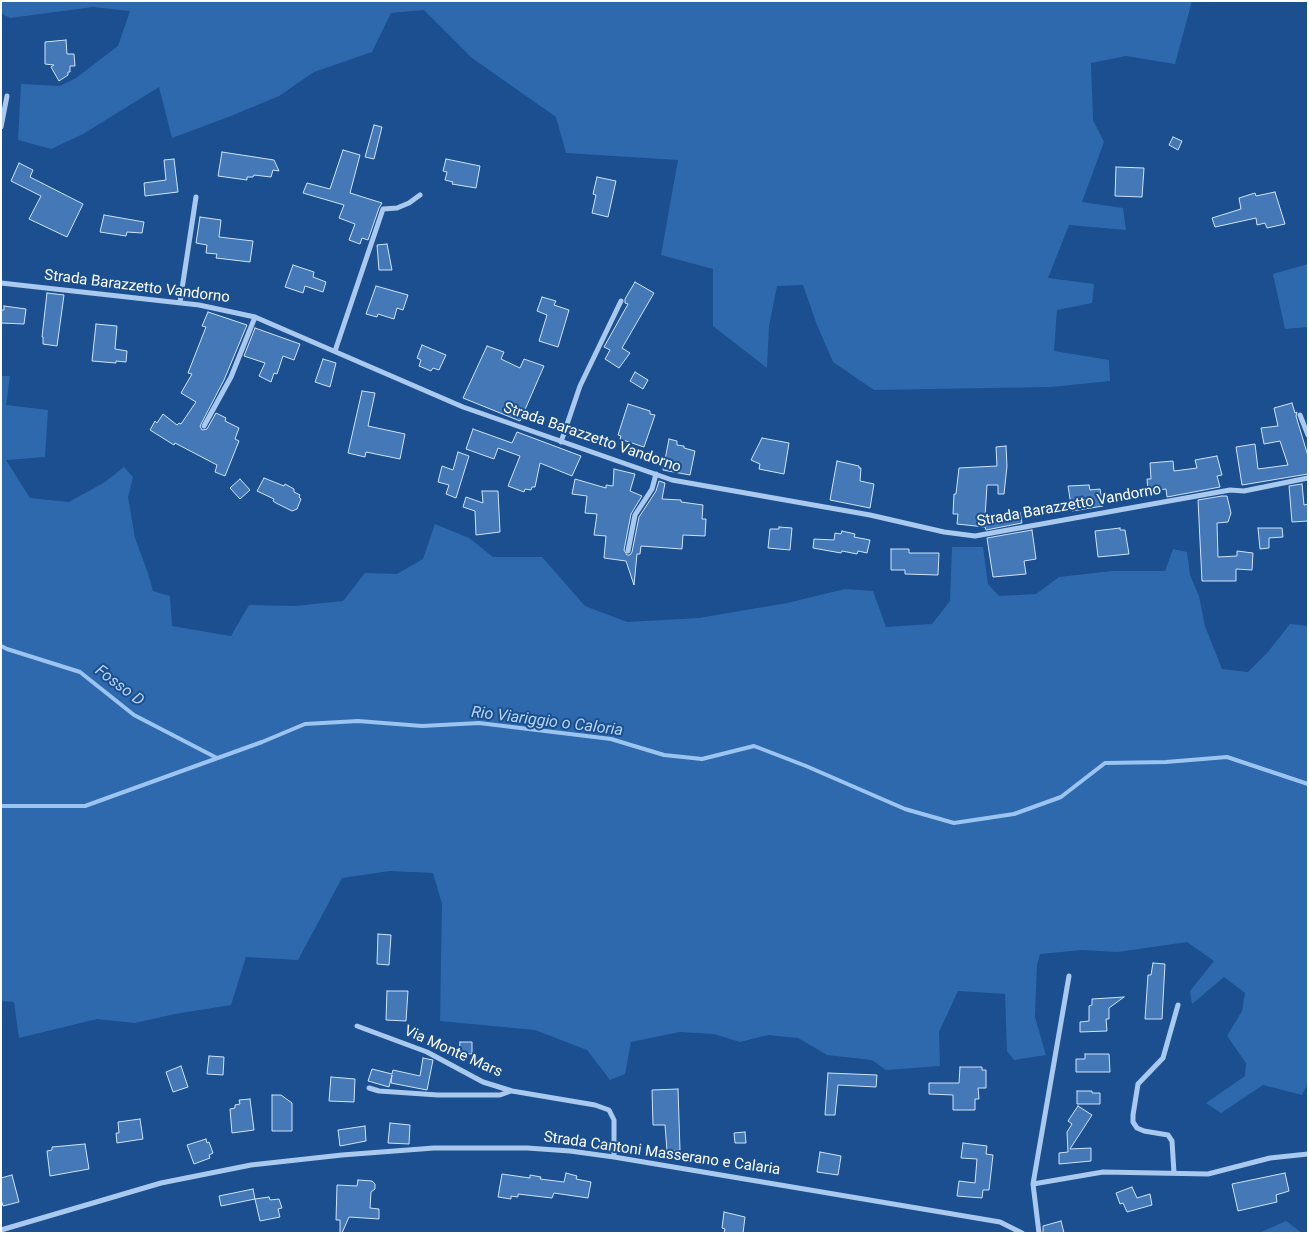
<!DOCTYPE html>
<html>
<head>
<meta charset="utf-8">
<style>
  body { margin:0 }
  #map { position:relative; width:1309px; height:1234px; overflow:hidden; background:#1b4f8f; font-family:Roboto,sans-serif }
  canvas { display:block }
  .frame { position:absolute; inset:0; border:2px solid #fff; pointer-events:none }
</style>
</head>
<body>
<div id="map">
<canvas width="1309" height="1234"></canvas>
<div class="frame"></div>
</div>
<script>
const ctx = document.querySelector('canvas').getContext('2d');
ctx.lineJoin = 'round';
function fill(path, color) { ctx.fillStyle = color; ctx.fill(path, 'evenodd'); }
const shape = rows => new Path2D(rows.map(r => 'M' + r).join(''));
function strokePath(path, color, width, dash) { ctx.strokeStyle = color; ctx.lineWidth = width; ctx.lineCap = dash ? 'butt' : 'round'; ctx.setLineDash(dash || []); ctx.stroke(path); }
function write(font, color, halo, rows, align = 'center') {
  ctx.font = font + ' Roboto,sans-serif'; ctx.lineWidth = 4; ctx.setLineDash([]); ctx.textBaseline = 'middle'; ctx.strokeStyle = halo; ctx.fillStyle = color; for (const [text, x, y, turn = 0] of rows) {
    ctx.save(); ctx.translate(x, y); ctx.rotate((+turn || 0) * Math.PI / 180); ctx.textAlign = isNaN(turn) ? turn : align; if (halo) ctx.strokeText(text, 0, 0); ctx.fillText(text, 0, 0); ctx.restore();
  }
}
const green = shape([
  [1,1,1192,1,1175,64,1126,56,1091,63,1093,120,1104,142,1082,202,1123,208,1126,230,1069,225,1048,278,1094,284,1092,303,1057,310,1054,351,1109,360,1110,381,1051,387,874,390,833,362,817,325,803,285,777,286,769,326,767,368,713,326,713,269,661,255,678,160,566,153,556,117,472,58,424,10,391,13,372,52,314,72,279,96,231,116,172,138,159,87,83,134,51,149,18,140,21,84,60,86,76,78,118,46,130,11,93,7,10,18,1,13],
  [1308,264,1308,327,1285,329,1273,274],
  [1,376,10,376,6,405,48,410,45,457,6,460,30,498,69,502,105,482,124,467,133,477,128,497,135,538,148,573,153,591,170,596,172,626,231,636,249,605,295,606,343,601,365,573,397,574,423,559,435,524,469,538,493,557,542,557,585,606,627,622,699,618,787,603,845,589,873,591,886,627,932,624,950,601,952,547,983,547,988,584,999,596,1036,594,1059,577,1112,571,1165,571,1173,549,1187,552,1190,575,1199,596,1205,626,1222,669,1248,672,1268,652,1290,624,1308,626,1308,1083,1302,1095,1263,1085,1221,1113,1206,1103,1245,1076,1246,1063,1227,1036,1242,1011,1245,993,1224,977,1192,1004,1190,991,1214,961,1187,942,1118,952,1082,950,1040,954,1037,965,1035,1017,1046,1055,1014,1060,1007,1051,1005,994,958,991,939,1032,940,1066,886,1070,872,1060,827,1055,798,1038,768,1035,740,1042,714,1034,680,1032,631,1042,625,1074,610,1080,587,1050,535,1030,440,1021,442,904,433,873,390,871,342,878,298,960,246,957,231,1005,175,1014,135,1023,97,1019,19,1038,14,1002,1,1001],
  [1286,1221,1302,1233,1259,1233]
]);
const stream = shape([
  [1,646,7,649,80,672,134,715,217,758],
  [1,806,85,806,262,742,305,724,358,721,422,726,479,723,611,739,664,755,702,759,754,746,806,766,905,809,954,823,1014,814,1061,797,1105,763,1166,762,1227,757,1308,784]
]);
const building = shape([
  [66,40,67,54,74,54,75,66,70,66,70,72,68,72,68,75,59,81,51,67,54,65,45,64,45,42,66,40],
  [374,125,382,127,374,159,365,157,374,125],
  [1173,137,1182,141,1178,150,1169,145,1173,137],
  [343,150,360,155,350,193,382,203,379,208,368,240,362,238,360,244,349,240,355,224,339,218,344,205,303,193,307,183,330,189,343,150],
  [222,152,274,160,279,171,273,170,271,177,254,175,253,177,247,177,247,180,218,176,222,152],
  [174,159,178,192,145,196,144,183,166,180,164,160,174,159],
  [446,159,480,166,476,188,452,184,453,182,445,180,447,172,443,171,446,159],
  [19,163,33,170,30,177,83,204,67,237,29,219,41,196,11,181,19,163],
  [1116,167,1144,168,1142,197,1115,196,1116,167],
  [597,177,616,181,608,217,592,213,596,195,593,194,597,177],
  [1275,192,1285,224,1267,228,1265,223,1257,225,1256,218,1215,227,1212,218,1241,209,1239,198,1255,193,1256,196,1275,192],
  [104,215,144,222,142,233,127,232,126,236,100,232,104,215],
  [200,217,221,220,219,237,253,241,250,262,216,258,217,254,206,253,207,245,196,243,200,217],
  [387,244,392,270,379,270,377,245,387,244],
  [293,265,314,272,313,277,326,282,323,292,305,286,303,293,285,287,293,265],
  [635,282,654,293,622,348,630,353,619,368,605,359,610,350,604,347,628,304,625,303,625,299,635,282],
  [376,286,408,295,403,310,397,308,394,319,378,314,377,317,366,314,376,286],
  [47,293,64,295,57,346,43,344,43,337,42,337,47,293],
  [542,297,556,301,554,305,569,310,558,347,539,341,547,315,537,311,542,297],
  [4,306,26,309,24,324,1,323,1,310,4,310,4,306],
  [208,312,247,325,224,380,200,426,202,430,207,429,216,413,226,418,225,421,239,428,235,439,239,441,225,476,215,472,217,465,175,443,174,445,150,430,155,421,157,423,163,414,177,425,179,423,181,424,196,402,181,393,192,374,188,373,206,327,202,326,208,312],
  [96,324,117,326,115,349,127,351,126,362,116,361,116,363,92,361,96,324],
  [255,328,300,344,294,360,283,356,277,374,274,373,271,382,259,376,265,363,244,356,255,328],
  [422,345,446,355,439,370,433,368,431,371,419,366,421,360,417,358,422,345],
  [487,346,504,352,501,359,520,368,524,359,544,366,520,421,463,398,487,346],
  [323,359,336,363,330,387,315,382,323,359],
  [635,372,648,380,643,389,630,381,635,372],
  [362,391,375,393,368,426,405,434,400,459,366,452,365,457,348,453,362,391],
  [1292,403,1295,413,1297,412,1296,416,1308,456,1308,474,1242,485,1236,447,1255,444,1258,469,1288,465,1280,441,1264,444,1261,428,1278,426,1274,408,1292,403],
  [628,404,650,411,650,414,655,415,644,447,620,439,621,436,618,435,628,404],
  [473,429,512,443,517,432,581,456,572,476,540,463,535,487,532,487,531,490,525,489,524,492,508,486,520,456,498,448,494,459,466,449,473,429],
  [762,438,789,443,784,474,759,469,760,464,751,460,762,438],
  [669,439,677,441,677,445,684,446,684,448,695,451,690,475,663,470,669,439],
  [1006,446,1007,466,1004,494,998,494,998,485,987,485,985,517,1020,512,1022,523,986,530,985,527,957,524,958,514,953,514,954,494,956,494,959,468,997,466,996,447,1006,446],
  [458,452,469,456,456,498,446,494,449,485,438,482,442,466,453,470,458,452],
  [1217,456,1222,475,1217,476,1220,487,1167,497,1166,489,1148,491,1147,479,1151,479,1150,463,1173,461,1174,471,1197,468,1195,460,1217,456],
  [837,461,859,466,859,468,861,468,860,481,874,484,870,508,830,500,837,461],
  [614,469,635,474,630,491,642,496,631,514,624,550,627,555,630,555,632,552,639,517,656,491,659,481,665,483,662,499,681,500,681,502,703,505,702,519,706,519,705,536,683,535,682,549,641,546,640,554,637,554,634,585,626,561,604,558,606,536,594,535,597,514,585,513,587,496,572,494,575,479,606,488,606,485,613,486,614,469],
  [264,478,284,486,285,484,294,489,294,492,300,495,299,497,301,499,297,509,292,511,276,503,273,501,274,499,257,491,264,478],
  [240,479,250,490,240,499,230,488,240,479],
  [1302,484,1304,505,1308,504,1308,521,1292,522,1289,486,1302,484],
  [1089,485,1090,490,1100,489,1103,506,1072,511,1068,486,1089,485],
  [482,491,498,491,500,532,476,535,475,511,463,507,466,497,483,503,482,491],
  [1222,496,1227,496,1231,513,1228,522,1217,523,1218,557,1237,556,1237,551,1253,553,1252,570,1236,569,1236,581,1202,581,1198,500,1222,496],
  [779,527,792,528,790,550,768,548,770,529,779,529,779,527],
  [1120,528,1120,530,1125,530,1129,554,1098,557,1095,531,1120,528],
  [1258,528,1282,528,1283,537,1269,538,1269,548,1260,549,1258,528],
  [1032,530,1036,559,1024,561,1026,574,993,577,987,538,1032,530],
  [842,531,855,534,854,537,870,540,867,553,858,551,857,554,842,551,841,553,813,548,814,539,834,540,835,533,841,534,842,531],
  [891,549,909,549,909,553,939,553,938,575,905,574,905,570,891,570,891,549],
  [378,934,391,935,389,965,377,964,378,934],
  [1153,963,1165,964,1162,1019,1145,1019,1148,975,1151,975,1153,963],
  [387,991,408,991,406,1021,386,1020,387,991],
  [1124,997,1109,1008,1109,1019,1106,1019,1107,1031,1080,1032,1080,1022,1089,1021,1089,1006,1092,1005,1092,999,1124,997],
  [460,1042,472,1042,472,1054,459,1053,460,1042],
  [1085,1054,1109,1054,1110,1072,1076,1072,1076,1059,1085,1059,1085,1054],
  [209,1056,224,1057,223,1075,207,1074,209,1056],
  [423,1058,433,1060,427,1090,391,1083,392,1075,389,1087,368,1081,372,1069,392,1074,393,1070,420,1076,423,1058],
  [181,1066,188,1087,173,1092,166,1072,181,1066],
  [960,1067,982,1067,982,1070,986,1070,986,1088,978,1088,979,1099,975,1099,975,1110,953,1110,953,1095,929,1094,929,1083,959,1083,960,1067],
  [828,1073,877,1075,876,1087,838,1085,835,1115,825,1115,828,1073],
  [331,1077,355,1079,354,1102,329,1101,331,1077],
  [678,1089,680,1150,667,1151,665,1125,653,1125,652,1090,678,1089],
  [1077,1091,1092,1091,1092,1093,1100,1093,1100,1104,1077,1104,1077,1091],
  [272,1095,281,1095,292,1103,292,1131,272,1131,272,1095],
  [250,1099,254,1130,232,1133,230,1109,235,1108,235,1105,240,1104,239,1100,250,1099],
  [1078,1106,1092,1115,1070,1149,1091,1148,1091,1161,1059,1164,1059,1153,1068,1152,1067,1132,1072,1124,1068,1121,1078,1106],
  [140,1119,143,1139,117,1143,116,1133,119,1133,118,1122,140,1119],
  [390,1123,410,1125,409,1144,388,1143,390,1123],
  [365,1126,366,1141,340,1146,338,1130,365,1126],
  [745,1132,746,1143,735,1143,734,1133,745,1132],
  [206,1139,207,1143,209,1142,213,1153,209,1155,210,1158,194,1164,187,1145,206,1139],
  [963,1143,987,1146,986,1154,993,1155,989,1190,983,1190,982,1198,957,1196,959,1181,975,1183,977,1159,961,1158,963,1143],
  [85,1144,89,1169,50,1176,47,1151,52,1150,52,1147,85,1144],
  [820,1152,841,1156,838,1175,817,1172,820,1152],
  [566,1173,577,1176,576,1179,591,1182,588,1198,554,1193,552,1198,518,1194,518,1197,511,1196,511,1199,498,1197,502,1174,530,1178,530,1175,541,1177,540,1179,564,1182,566,1173],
  [1285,1173,1289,1191,1276,1195,1277,1202,1238,1211,1232,1184,1285,1173],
  [12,1175,19,1202,3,1206,1,1199,1,1178,12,1175],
  [358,1180,372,1181,375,1184,375,1189,371,1192,370,1208,379,1209,379,1219,349,1217,342,1233,340,1233,340,1220,336,1220,337,1185,357,1186,358,1180],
  [1132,1187,1137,1198,1150,1194,1152,1205,1127,1212,1123,1203,1120,1204,1116,1193,1132,1187],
  [253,1189,255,1199,221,1206,219,1196,253,1189],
  [269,1197,270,1200,279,1199,282,1208,278,1209,280,1217,260,1221,255,1199,269,1197],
  [724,1212,745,1217,743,1233,724,1233,725,1229,722,1228,724,1212],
  [1061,1221,1064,1233,1043,1233,1043,1226,1061,1221]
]);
const minor = shape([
  [1,127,7,96],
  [1,283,199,305,255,317,463,407,672,480,870,515,944,532,975,536,1230,490,1244,491,1308,478],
  [180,302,196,197],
  [335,351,383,209,397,208,409,203,420,195],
  [1300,415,1308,435],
  [204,426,231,377,255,317],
  [561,442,580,386,621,301],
  [628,551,635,515,652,489,656,474],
  [357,1026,427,1052,483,1082,512,1091,595,1105,609,1110,614,1120,614,1157],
  [369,1088,379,1091,438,1095,500,1095,511,1091],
  [1174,1173,1172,1141,1168,1135,1144,1131,1137,1128,1133,1122,1133,1115,1138,1084,1163,1058,1178,1005],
  [1033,1184,1103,1172,1208,1174,1270,1158,1308,1154],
  [1,1230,161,1183,251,1165,342,1155,434,1148,527,1148,570,1151,614,1157,1000,1222,1022,1233],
  [1039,1233,1033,1184,1069,976]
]);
const streetNames = [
  ["Strada Barazzetto Vandorno",137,287,7],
  ["Strada Barazzetto Vandorno",592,438,19],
  ["Strada Barazzetto Vandorno",1069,506,-10],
  ["Via Monte Mars",453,1052,24],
  ["Strada Cantoni Masserano e Calaria",662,1154,8]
];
const waterNames = [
  ["Fosso D",119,686,37],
  ["Rio Viariggio o Caloria",547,722,7]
];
fill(green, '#2e69ad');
strokePath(stream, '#9cc4f0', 4);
fill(building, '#4478b7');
strokePath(building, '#cfe3fa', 1);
strokePath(minor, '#a9c9ee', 5);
write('15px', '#fff', '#1b4f8f', streetNames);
write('italic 16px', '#b5d3f5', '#1b4f8f', waterNames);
</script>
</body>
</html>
